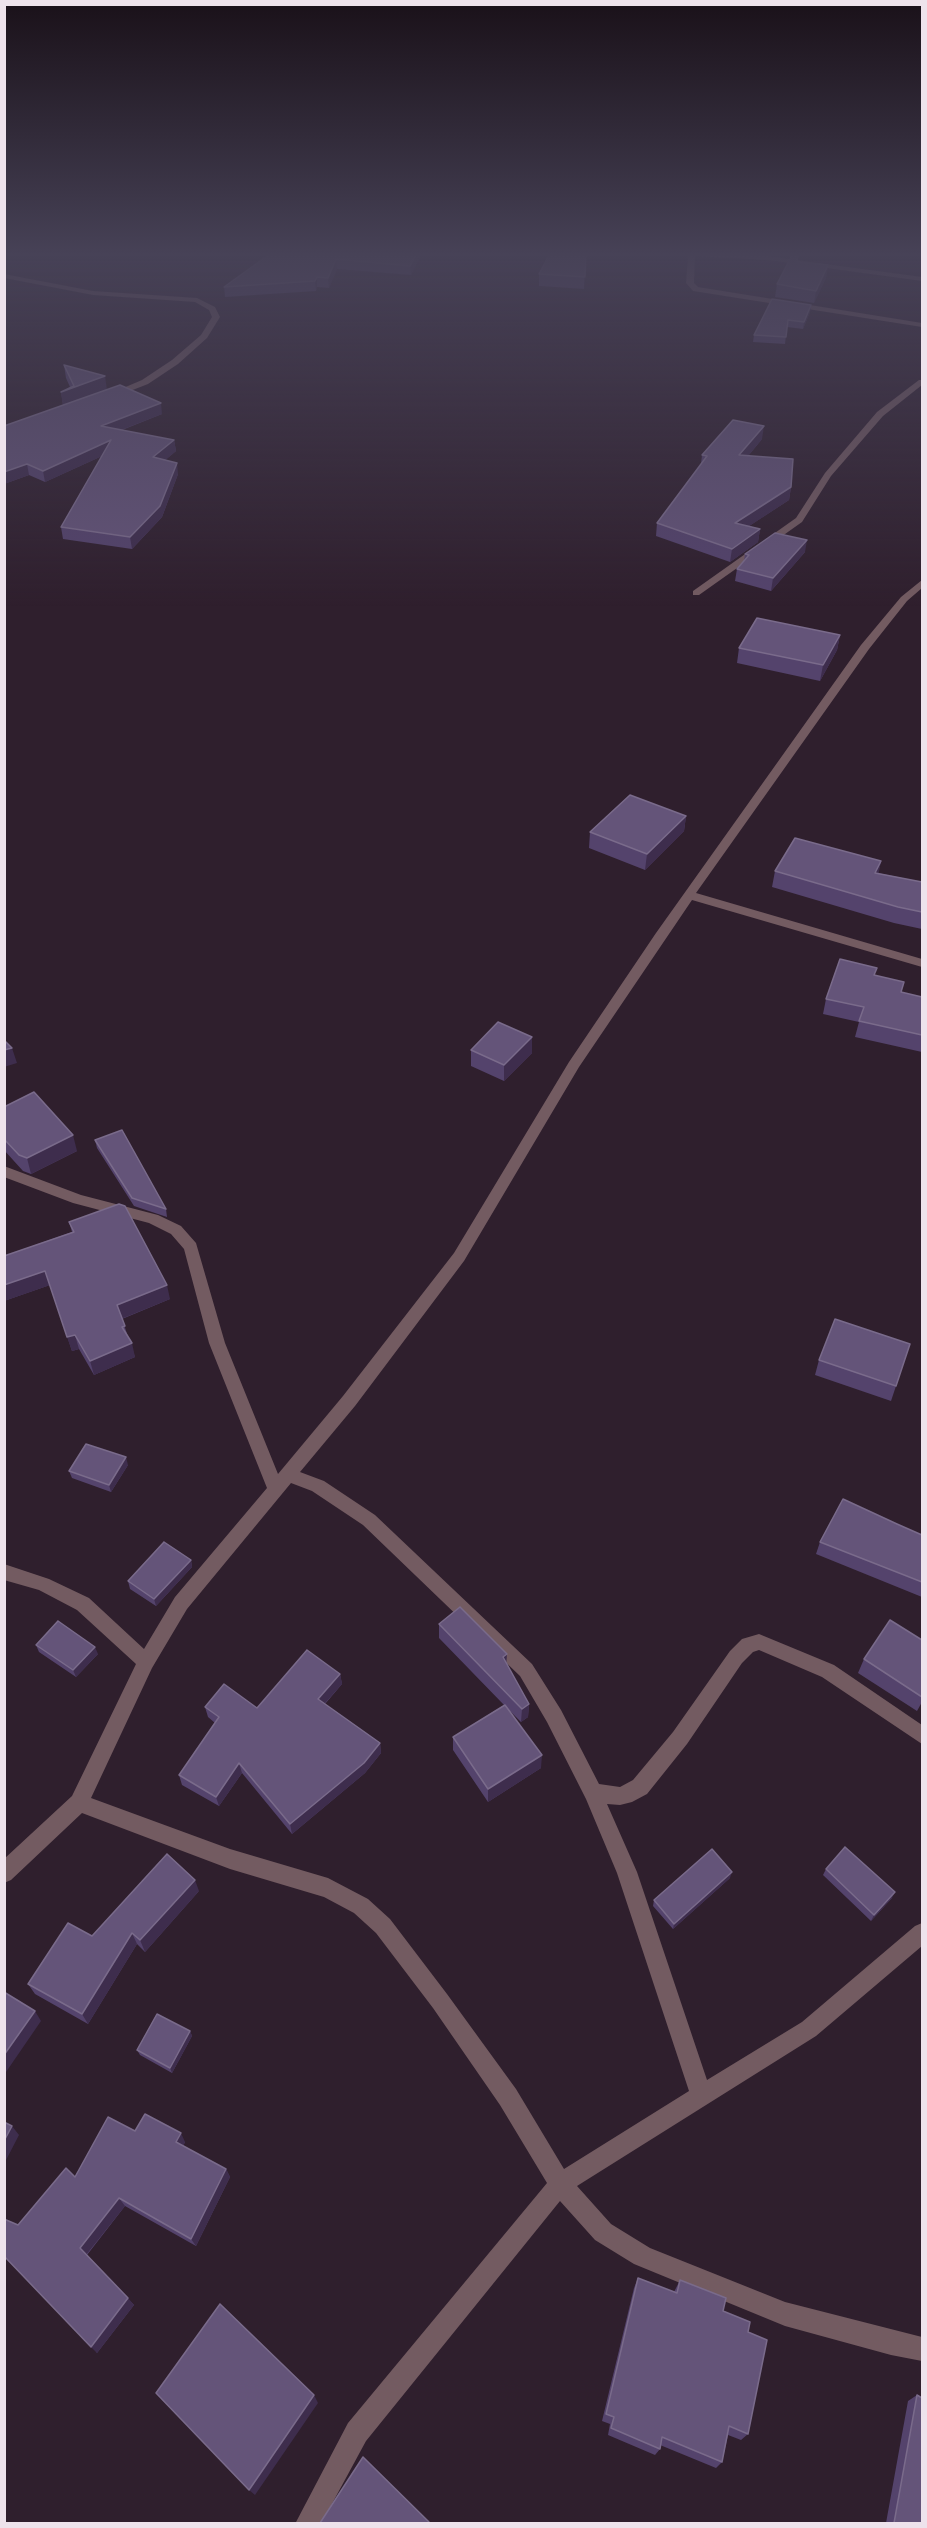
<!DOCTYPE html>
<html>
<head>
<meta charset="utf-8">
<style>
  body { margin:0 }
  #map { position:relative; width:927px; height:2528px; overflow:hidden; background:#2f1f2d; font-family:Figtree,sans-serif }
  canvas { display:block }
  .frame { position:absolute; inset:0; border:6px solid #eee3ec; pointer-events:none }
</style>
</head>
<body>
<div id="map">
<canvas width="927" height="2528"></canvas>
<div class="frame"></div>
</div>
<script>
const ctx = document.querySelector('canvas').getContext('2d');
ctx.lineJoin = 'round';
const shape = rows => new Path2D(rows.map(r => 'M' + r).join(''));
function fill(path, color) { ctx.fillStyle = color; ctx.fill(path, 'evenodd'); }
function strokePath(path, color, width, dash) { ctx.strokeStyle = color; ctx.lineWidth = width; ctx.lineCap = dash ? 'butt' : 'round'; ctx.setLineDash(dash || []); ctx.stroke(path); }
const street = shape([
  [676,253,767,256,922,277,922,281,767,260,695,256,694,283,698,287,922,323,922,327,693,291,686,283,688,256,676,253],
  [4,274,93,291,197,298,215,307,220,317,207,338,178,364,148,384,112,398,109,398,109,394,142,380,172,360,201,335,212,317,209,310,195,302,93,295,4,278,4,274],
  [919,380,922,380,922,385,883,416,831,476,802,522,699,595,693,595,693,591,796,518,825,473,877,412,919,380],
  [922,580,922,588,907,601,869,649,696,893,922,959,922,967,692,900,579,1067,464,1261,355,1406,300,1472,324,1481,375,1515,532,1664,561,1710,599,1784,620,1787,633,1780,673,1732,730,1651,742,1639,759,1634,834,1665,922,1725,922,1744,822,1677,759,1650,753,1652,742,1663,687,1744,647,1794,632,1802,620,1805,607,1804,637,1872,707,2080,802,2022,915,1926,922,1923,922,1946,816,2036,577,2186,611,2224,650,2248,785,2302,922,2337,922,2361,891,2355,785,2326,634,2264,595,2240,560,2201,366,2441,321,2524,295,2524,348,2423,547,2183,500,2105,433,2008,376,1933,354,1913,324,1897,230,1869,82,1813,11,1880,4,1883,4,1859,72,1796,136,1664,77,1610,39,1590,4,1580,4,1564,49,1579,89,1598,144,1649,175,1597,267,1488,209,1343,184,1249,171,1234,149,1223,73,1203,4,1177,4,1166,81,1195,158,1215,181,1226,196,1243,225,1343,278,1474,343,1396,454,1253,569,1062,656,933,861,645,901,597,922,580],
  [291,1483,312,1491,363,1525,520,1676,547,1722,586,1799,617,1873,689,2091,564,2169,516,2089,447,1994,390,1919,368,1899,328,1878,230,1849,91,1798,152,1668,187,1609,291,1483]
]);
const wall = shape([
  [271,253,422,253,411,275,337,269,329,288,317,287,316,291,225,297,224,287],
  [586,253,584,289,539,286,539,274],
  [797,262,828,265,826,278,814,303,775,297,777,284],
  [811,305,810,312,803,329,787,327,785,344,753,342,754,335],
  [64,365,107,389,162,414,122,430,174,440,176,451,165,460,178,474,162,517,132,549,63,539,61,527,102,456,45,482,29,475,4,484,4,426,63,405,61,392,70,387,66,378],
  [762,439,748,456,791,487,789,500,749,526,760,529,758,542,730,562,656,536,657,523,701,464,702,455],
  [805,552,771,591,735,581,737,569,744,561,745,554],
  [840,635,837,650,820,681,737,663,739,648],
  [686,816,684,831,645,870,589,848,590,832],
  [881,861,878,873,922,882,922,929,894,923,772,887,775,871],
  [875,975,901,992,922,997,922,1052,855,1037,859,1022,823,1014,826,999],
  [471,1050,532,1053,504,1081,471,1066],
  [4,1107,77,1151,31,1174,23,1171,4,1150],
  [95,1140,166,1209,167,1217,134,1206,97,1148],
  [69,1222,170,1299,122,1319,135,1357,94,1375,79,1349,72,1351,50,1285,4,1301,4,1256,72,1232],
  [910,1344,891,1401,815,1375,819,1360],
  [128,1465,111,1492,72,1478,69,1471],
  [897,1524,922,1535,922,1597,816,1554,820,1542],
  [191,1560,192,1567,156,1606,130,1589,128,1581],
  [439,1624,506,1663,529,1704,528,1717,521,1722,510,1711,541,1768,488,1802,453,1750,453,1737,504,1705,439,1638],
  [922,1640,922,1702,917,1711,858,1673,864,1659],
  [36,1645,98,1654,76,1677,39,1652],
  [340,1674,342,1684,325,1704,380,1743,381,1753,365,1773,292,1834,242,1773,219,1806,182,1785,179,1775,215,1723,208,1717,205,1707,257,1708],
  [826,1869,892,1898,871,1921,823,1875],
  [730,1878,673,1929,653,1906,654,1900],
  [199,1891,145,1952,137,1944,88,2024,35,1994,28,1984,92,1936],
  [190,2031,192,2036,172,2073,140,2055,137,2050],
  [135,2131,185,2142,183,2146,226,2169,230,2177,196,2246,125,2206,87,2255,134,2305,97,2353,18,2225,75,2177],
  [638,2278,674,2292,680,2280,723,2311,748,2332,748,2434,741,2440,728,2435,722,2462,716,2468,660,2445,660,2449,655,2455,608,2435,610,2424,602,2421,634,2288],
  [917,2395,922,2523,886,2523,908,2401]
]);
const shadedWall = shape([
  [417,253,422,253,411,275,410,266],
  [336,259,337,269,329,288,328,278],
  [828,265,826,278,814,303,816,291],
  [317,277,317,287,316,291,315,281],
  [811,305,810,312,803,329,804,322],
  [105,376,107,390,63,406,61,392],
  [161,403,162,414,103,437,101,426],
  [764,426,762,439,738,468,739,455],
  [111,440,113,451,45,482,43,471],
  [174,440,176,451,155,469,153,457],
  [177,463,178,474,162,517,132,549,130,537],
  [27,464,29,475,4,484,4,472],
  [791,487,789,500,734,536,735,523],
  [760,529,758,542,730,562,732,549],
  [807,540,805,552,771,591,773,578],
  [840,635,837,650,820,681,823,665],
  [686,816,684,831,645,870,647,854],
  [881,861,878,877,875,873],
  [532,1037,532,1053,504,1081,504,1065],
  [12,1048,17,1063,4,1067,4,1050],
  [73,1135,77,1151,31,1174,27,1158],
  [45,1271,50,1285,4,1301,4,1285],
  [167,1285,170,1299,121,1319,117,1305],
  [75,1335,79,1349,72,1351,67,1337],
  [132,1343,135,1357,94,1375,90,1361],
  [126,1457,128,1465,111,1492,109,1485],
  [191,1560,192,1567,156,1606,154,1599],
  [95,1647,98,1654,76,1677,73,1670],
  [507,1654,506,1668,503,1657],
  [340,1674,342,1684,319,1710,318,1699],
  [529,1704,528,1717,521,1722,522,1709],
  [380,1743,381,1753,365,1773,292,1834,290,1824],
  [542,1755,541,1768,488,1802,488,1789],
  [239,1763,242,1773,219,1806,216,1797],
  [732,1872,730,1878,673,1929,674,1924],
  [195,1880,199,1891,145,1952,140,1940],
  [895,1892,892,1898,871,1921,874,1915],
  [132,1933,137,1944,88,2024,82,2014],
  [35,2011,41,2021,4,2075,4,2055],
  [190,2031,192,2036,172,2073,170,2068],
  [12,2126,19,2135,4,2164,4,2141],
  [181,2133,185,2142,181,2151,176,2142],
  [226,2169,230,2177,196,2246,191,2239],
  [119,2198,125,2206,86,2255,80,2248],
  [128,2298,134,2305,97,2353,91,2347],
  [314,2395,318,2403,255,2495,249,2490]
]);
const building = shape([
  [271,253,417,253,410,266,336,259,328,278,317,277,315,281,224,287,271,253],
  [550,253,586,253,585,277,539,274,550,253],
  [793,253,798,255,797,262,828,265,816,291,777,284,793,253],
  [772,299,811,305,804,322,788,320,786,337,754,335,772,299],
  [64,365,105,376,61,392,74,386,64,365],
  [120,385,161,403,101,426,174,440,153,457,177,463,160,506,130,537,61,527,111,440,43,471,27,464,4,472,4,426,120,385],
  [733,420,764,426,739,455,793,459,791,487,735,523,760,529,732,549,657,523,707,456,702,455,733,420],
  [775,533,807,540,773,578,737,569,749,555,745,554,775,533],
  [757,618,840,635,823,665,739,648,757,618],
  [630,795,686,816,647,854,590,832,630,795],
  [795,838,881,861,875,873,922,882,922,912,898,907,775,871,795,838],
  [840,959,877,968,874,975,904,982,901,992,922,997,922,1035,859,1021,864,1007,826,999,840,959],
  [498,1022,532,1037,504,1065,471,1050,498,1022],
  [4,1040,12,1048,4,1050,4,1040],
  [34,1092,73,1135,27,1158,19,1155,4,1139,4,1107,34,1092],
  [122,1130,166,1209,132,1198,95,1140,122,1130],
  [119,1204,125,1206,167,1285,117,1305,125,1326,122,1327,132,1343,90,1361,75,1335,67,1337,45,1271,4,1285,4,1256,74,1232,69,1222,119,1204],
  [835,1319,910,1344,896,1386,819,1360,835,1319],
  [86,1444,126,1457,109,1485,69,1471,86,1444],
  [843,1499,897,1524,922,1535,922,1582,820,1542,843,1499],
  [164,1542,191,1560,154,1599,128,1581,164,1542],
  [460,1607,507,1654,503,1657,529,1704,522,1709,439,1624,460,1607],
  [890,1620,922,1640,922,1697,864,1659,890,1620],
  [58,1621,95,1647,73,1670,36,1645,58,1621],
  [307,1650,340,1674,318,1699,380,1743,364,1763,290,1824,239,1763,216,1797,179,1775,219,1717,205,1707,224,1684,257,1708,307,1650],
  [505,1705,542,1755,488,1789,453,1737,505,1705],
  [845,1847,895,1892,874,1915,826,1869,845,1847],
  [712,1849,732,1872,674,1924,654,1900,712,1849],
  [167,1854,195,1880,140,1940,132,1933,82,2014,28,1984,68,1923,92,1936,167,1854],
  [4,1992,35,2011,4,2055,4,1992],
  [157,2014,190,2031,170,2068,137,2050,157,2014],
  [145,2114,181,2133,176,2142,226,2169,191,2239,119,2198,80,2248,128,2298,91,2347,4,2256,4,2219,18,2225,66,2168,75,2177,108,2117,135,2131,145,2114],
  [4,2122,12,2126,4,2141,4,2122],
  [638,2278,677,2293,680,2280,726,2298,723,2311,750,2322,748,2332,767,2340,748,2434,729,2426,722,2462,662,2437,660,2449,611,2428,614,2417,606,2414,638,2278],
  [220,2304,314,2395,249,2490,156,2393,220,2304],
  [917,2395,922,2398,922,2523,894,2523,917,2395],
  [363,2457,429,2522,428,2523,320,2523,363,2457]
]);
fill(street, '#735b61');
fill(wall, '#54436c');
fill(shadedWall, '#3e2d4d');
fill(building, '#645479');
strokePath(building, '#7a6b8b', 1.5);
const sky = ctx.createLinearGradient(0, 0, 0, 607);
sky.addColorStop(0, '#1a1119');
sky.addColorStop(0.42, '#474257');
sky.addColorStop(1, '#47425700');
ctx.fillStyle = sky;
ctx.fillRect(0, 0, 927, 607);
</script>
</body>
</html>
